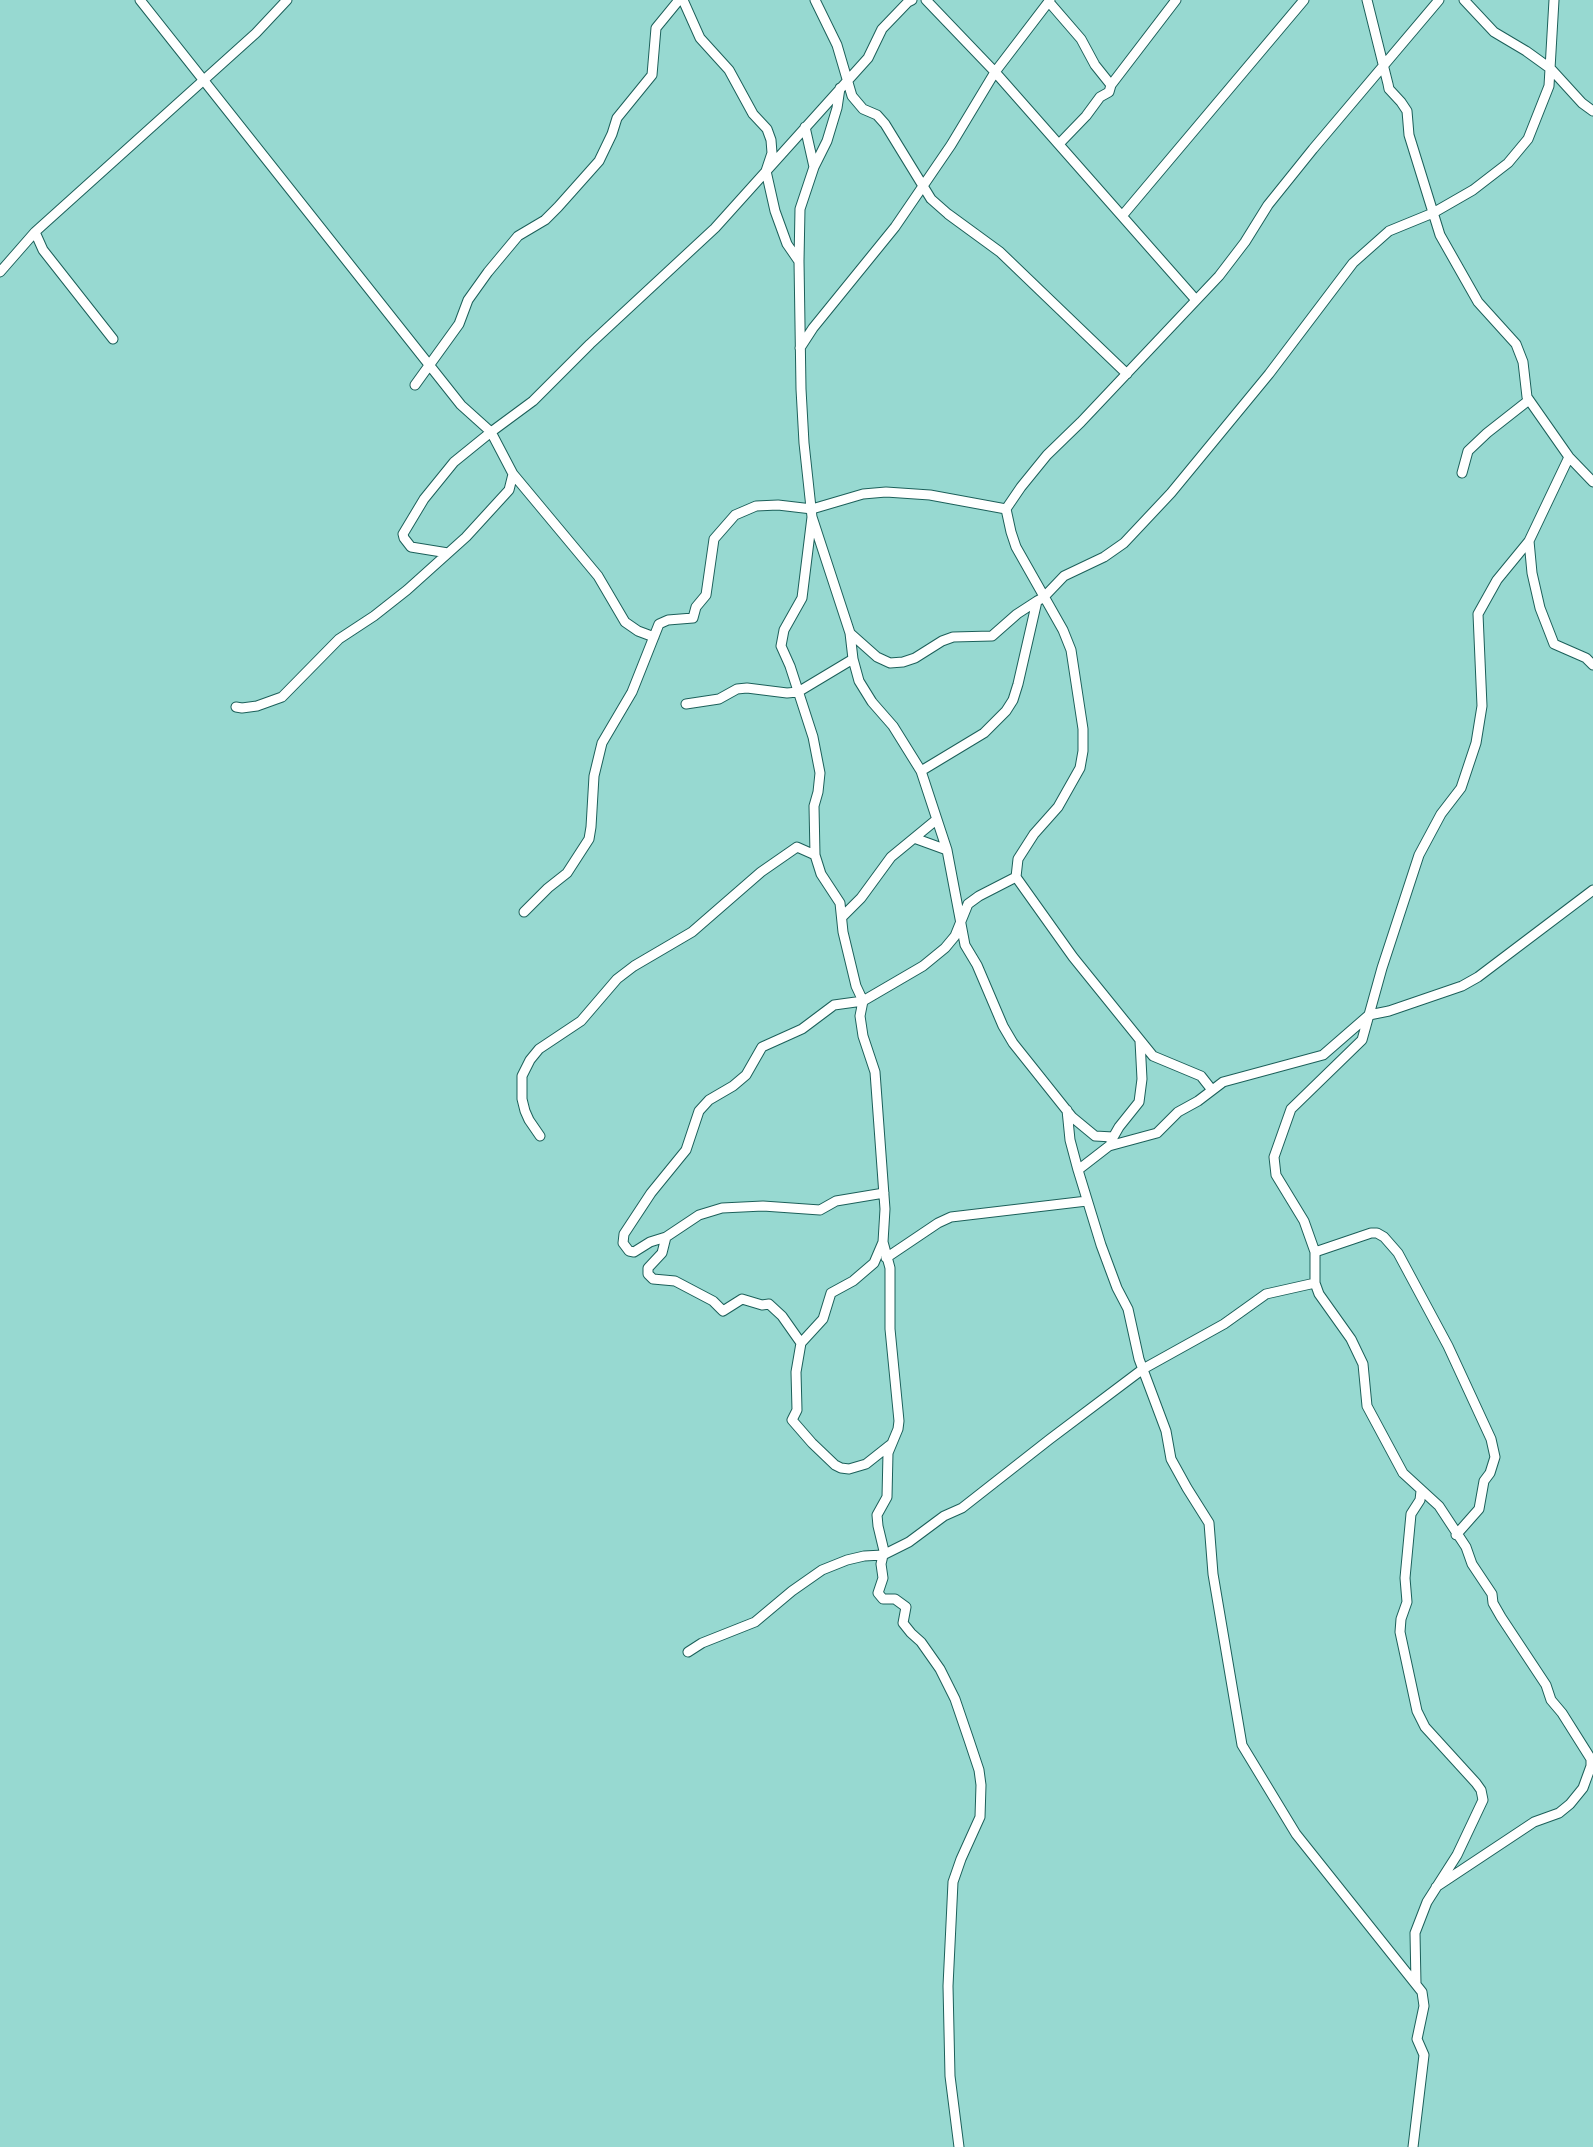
<!DOCTYPE html>
<html>
<head>
<meta charset="utf-8">
<style>
  body { margin:0 }
  canvas { display:block; background:#97d9d1 }
</style>
</head>
<body>
<canvas width="1593" height="2147"></canvas>
<script>
const ctx = document.querySelector('canvas').getContext('2d');
ctx.lineJoin = 'round';
const shape = rows => new Path2D(rows.map(r => 'M' + r).join(''));
function strokePath(path, color, width, dash) { ctx.strokeStyle = color; ctx.lineWidth = width; ctx.lineCap = dash ? 'butt' : 'round'; ctx.setLineDash(dash || []); ctx.stroke(path); }
const minor = shape([
  [140,0,461,405,491,432,513,474,509,490,466,537,407,590,374,616,339,639,282,697,257,706,242,708,236,707],
  [683,0,700,38,729,70,753,114,767,129,771,140,772,153,766,171,775,211,787,244,798,260],
  [815,0,837,45,852,96,863,109,877,115,885,124,931,199,948,214,1000,252,1127,374],
  [926,0,995,72,1196,300],
  [1367,0,1388,84,1389,89,1401,102,1407,111,1409,135,1440,235,1478,302,1516,344,1523,362,1527,397,1569,457,1593,482],
  [1464,0,1494,32,1526,51,1551,69,1582,103,1593,111],
  [1049,2,1081,39,1095,65,1111,85],
  [840,88,837,108,827,141,814,167,800,209,799,261,801,389,804,443,812,517,850,633,853,659,859,681,872,702,893,726,921,771,947,850,965,945,977,965,1003,1026,1013,1043,1072,1117,1095,1136,1113,1137],
  [805,127,814,167],
  [1059,144,1086,116,1100,97,1109,92,1111,85,1176,0],
  [1122,216,1304,0],
  [0,272,35,232],
  [113,339,43,250,35,232,256,33,287,0],
  [800,348,813,328,895,227,951,145,995,72,1050,0],
  [415,385,459,324,468,300,488,272,518,236,545,220,558,207,599,161,612,134,617,118,652,75,656,28,679,0],
  [1462,473,1468,451,1487,433,1529,400],
  [513,474,598,576,625,622,638,631,654,637],
  [812,517,802,598,784,630,781,646,790,666,813,737,820,773,818,792,814,806,815,855,821,874,840,903,843,932,856,986,863,1001,860,1016,863,1036,875,1072,885,1209,883,1242,890,1268,890,1329,899,1421,898,1429,888,1453,887,1497,877,1515,878,1526,884,1551,881,1564,883,1578,878,1593,883,1599,895,1599,906,1607,903,1623,911,1633,921,1642,940,1669,955,1699,969,1740,979,1770,981,1785,980,1817,961,1859,953,1882,948,1986,950,2076,959,2147],
  [1529,541,1532,573,1540,608,1554,644,1586,658,1593,665],
  [448,553,411,547,404,538,403,534,424,499,454,462,491,432,533,401,590,344,715,228,868,58,882,29,908,2,912,0],
  [850,633,877,657,890,663,903,662,915,658,942,641,953,637,992,636,1017,614,1037,601],
  [686,704,719,699,737,689,747,688,787,693,798,692,853,659],
  [921,771,984,733,1006,711,1013,700,1018,684,1037,601,1043,598,1064,576,1104,557,1124,543,1171,493,1269,374,1353,263,1389,231,1433,213,1473,190,1508,163,1528,139,1549,86,1554,0],
  [914,838,947,850],
  [524,912,548,888,567,873,589,839,591,827,594,776,602,743,632,692,659,624,668,620,693,618,696,607,706,595,714,539,735,515,756,506,778,505,812,509,863,494,886,492,930,495,1006,509],
  [843,916,861,898,891,857,936,820],
  [1212,1090,1201,1076,1153,1056,1073,957,1016,877,1018,859,1034,834,1058,807,1080,768,1083,751,1083,729,1071,650,1063,630,1016,547,1011,532,1006,509,1021,487,1047,455,1081,422,1219,276,1245,242,1268,205,1313,149,1439,0],
  [1067,1110,1070,1140,1078,1170],
  [540,1136,529,1120,525,1111,522,1099,522,1076,530,1060,539,1049,581,1021,617,979,634,966,692,932,761,872,797,847,815,855],
  [1111,1141,1119,1127,1139,1102,1142,1079,1140,1041],
  [884,1193,836,1201,820,1210,763,1206,722,1208,699,1215,666,1237,650,1242,634,1252,629,1251,623,1243,624,1234,651,1193,686,1150,699,1111,709,1100,733,1086,746,1075,762,1047,802,1029,834,1005,863,1001,923,966,945,948,955,936,968,904,979,896,1016,877],
  [666,1237,662,1253,648,1268,648,1274,653,1279,675,1281,713,1301,723,1311,742,1299,762,1305,769,1304,782,1316,801,1343],
  [883,1242,874,1263,853,1281,831,1293,823,1319,801,1343,796,1372,797,1410,792,1420,812,1443,835,1465,841,1468,849,1469,866,1464,890,1445],
  [1315,1252,1371,1233,1377,1233,1384,1237,1398,1253,1448,1346,1491,1439,1495,1457,1490,1473,1484,1481,1479,1509,1456,1535],
  [886,1258,938,1223,951,1217,1087,1201],
  [688,1652,702,1643,755,1622,792,1591,822,1570,847,1560,864,1556,883,1555,909,1542,944,1516,962,1508,1050,1439,1143,1369,1224,1324,1266,1294,1315,1283],
  [1436,1887,1534,1822,1559,1813,1570,1804,1583,1788,1591,1766,1591,1759,1562,1713,1551,1700,1546,1685,1501,1617,1493,1603,1492,1594,1472,1564,1466,1547,1439,1506,1403,1473,1367,1406,1363,1364,1351,1339,1319,1294,1315,1283,1315,1252,1304,1221,1276,1175,1274,1157,1291,1109,1362,1040,1382,968,1419,855,1441,814,1461,788,1476,743,1482,706,1478,614,1497,580,1529,541,1569,457],
  [1416,1984,1415,1933,1427,1902,1457,1855,1483,1800,1481,1790,1476,1783,1425,1727,1417,1711,1400,1632,1401,1619,1407,1602,1405,1578,1411,1514,1420,1500,1421,1491],
  [1413,2147,1424,2055,1417,2039,1424,2006,1422,1992,1296,1834,1242,1745,1213,1574,1209,1523,1187,1488,1171,1459,1166,1431,1139,1359,1128,1309,1117,1288,1101,1245,1078,1170,1109,1146,1157,1133,1178,1112,1198,1101,1223,1082,1323,1055,1369,1015,1389,1011,1462,986,1478,977,1593,890]
]);
strokePath(minor, '#1c605a', 11);
strokePath(minor, '#fff', 9);
</script>
</body>
</html>
